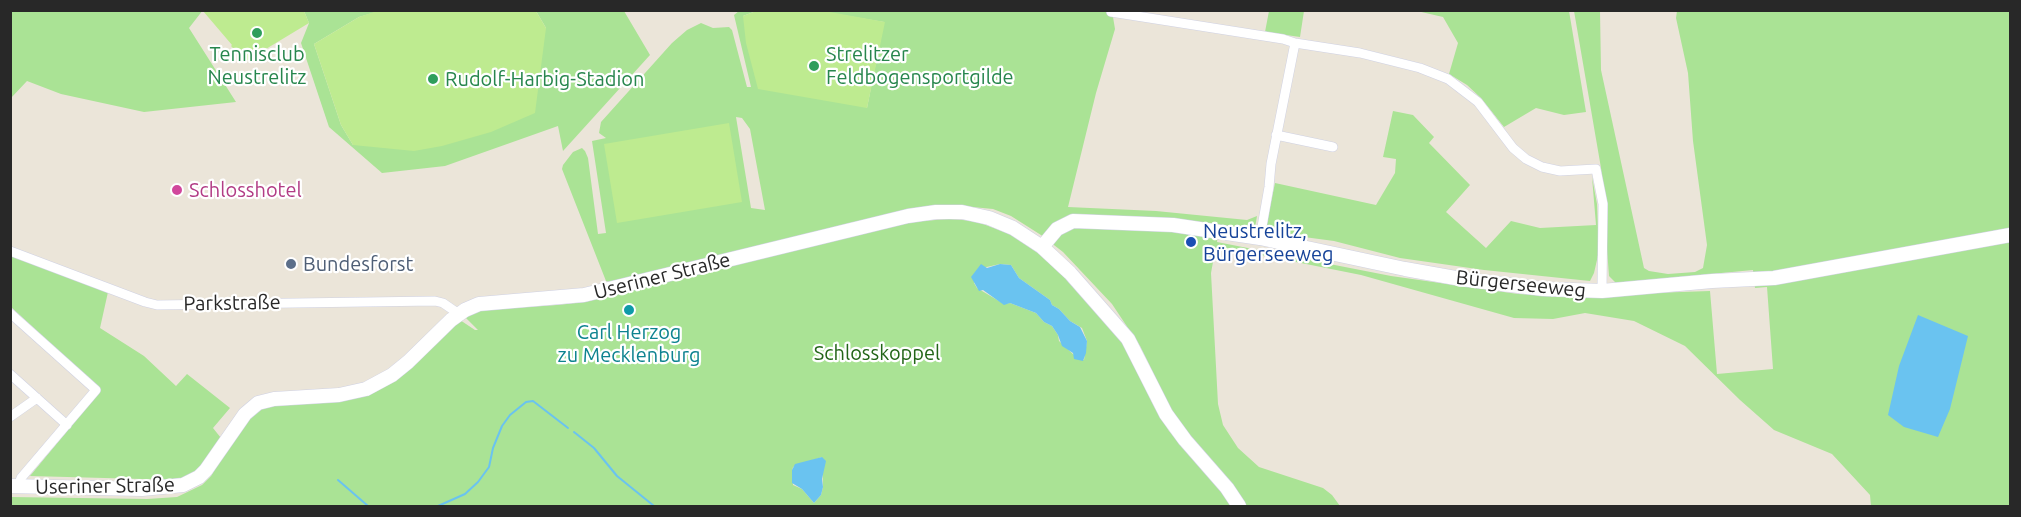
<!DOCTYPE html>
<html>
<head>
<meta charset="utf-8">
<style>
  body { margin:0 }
  #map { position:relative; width:2021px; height:517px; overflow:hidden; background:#ebe5d9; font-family:Ubuntu,sans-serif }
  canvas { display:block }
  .frame { position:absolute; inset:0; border:12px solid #282828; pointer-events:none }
</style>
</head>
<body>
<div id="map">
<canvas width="2021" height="517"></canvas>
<div class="frame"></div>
</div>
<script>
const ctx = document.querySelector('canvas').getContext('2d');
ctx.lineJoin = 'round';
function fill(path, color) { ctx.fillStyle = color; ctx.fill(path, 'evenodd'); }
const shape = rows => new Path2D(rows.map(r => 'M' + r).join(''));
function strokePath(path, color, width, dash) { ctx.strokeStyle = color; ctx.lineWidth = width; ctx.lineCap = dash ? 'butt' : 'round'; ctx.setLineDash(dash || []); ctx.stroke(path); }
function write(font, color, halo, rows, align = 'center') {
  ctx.font = font + ' Ubuntu,sans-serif'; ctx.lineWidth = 4.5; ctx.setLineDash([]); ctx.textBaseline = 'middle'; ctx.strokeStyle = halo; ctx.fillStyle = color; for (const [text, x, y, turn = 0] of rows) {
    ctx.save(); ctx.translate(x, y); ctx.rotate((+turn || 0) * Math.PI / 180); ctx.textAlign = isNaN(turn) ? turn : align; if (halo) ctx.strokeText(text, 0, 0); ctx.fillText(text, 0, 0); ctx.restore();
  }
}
const green = shape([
  [203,10,189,28,236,102,144,112,61,94,27,81,11,98,11,11],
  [304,11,380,11,359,17,314,44,341,125,353,145,364,145,546,28,536,11,624,11,650,55,563,151,558,126,445,166,382,173,329,127,301,43,309,23],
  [739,11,756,11,743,16,867,108,884,22,819,11,1112,11,1115,29,1096,93,1068,207,1156,211,1247,220,1257,216,1253,240,1218,234,1217,242,1391,276,1518,294,1567,296,1710,291,1717,374,1773,369,1767,287,1755,288,1753,270,1616,283,1609,276,1601,168,1574,11,1600,11,1601,70,1644,268,1649,271,1668,274,1695,272,1703,268,1707,245,1693,141,1688,73,1676,18,1677,11,2010,11,2010,506,1871,506,1870,495,1832,454,1774,430,1740,400,1685,346,1634,321,1585,313,1553,319,1514,318,1361,275,1221,247,1215,251,1211,273,1218,404,1223,425,1238,448,1259,467,1323,488,1332,495,1340,506,1247,506,1232,484,1190,436,1172,411,1140,346,1112,304,1063,252,1041,235,1011,216,993,209,962,206,609,282,606,281,562,169,563,165,573,152,582,148,585,151,588,158,598,234,606,233,592,141,606,138,599,133,601,122,672,43,687,30,701,23,713,28,729,27,732,30,747,87,751,87,734,15],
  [736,117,742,118,750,129,765,210,751,208],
  [1269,11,1304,11,1300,37,1265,32],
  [1417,11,1569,11,1586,112,1564,115,1536,108,1504,127,1481,98,1467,85,1449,74,1458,43,1443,17],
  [1393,111,1413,115,1434,137,1429,143,1470,185,1446,212,1486,248,1511,221,1540,228,1596,225,1592,177,1597,204,1599,251,1594,273,1590,281,1484,270,1400,258,1334,241,1274,233,1268,230,1266,225,1275,183,1376,205,1395,173,1396,159,1383,157],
  [949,219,975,221,1010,234,1038,253,1065,278,1123,343,1153,404,1169,431,1222,492,1232,506,11,506,11,497,147,499,177,497,202,485,211,476,234,437,249,419,262,409,275,405,355,397,460,320,475,330,478,330,465,317,481,310,557,305,585,302,909,222],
  [1000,264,1011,265,1019,278,1050,300,1052,305,1059,309,1070,321,1082,328,1087,341,1084,360,1074,355,1059,341,1058,335,1052,326,1044,322,1036,313,1010,303,1004,304,977,288,974,283,978,269],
  [822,457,823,487,821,495,814,503,802,489,793,485,792,472,793,467],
  [10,255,108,292,100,328,144,356,176,386,187,374,230,408,213,428,221,438,212,454,196,471,179,480,30,476,101,390,11,307]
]);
const pitch = shape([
  [380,10,536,11,546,28,535,113,491,132,442,146,414,151,353,145,341,125,314,44,359,17],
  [819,10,885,22,867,108,758,89,746,43,743,16,756,11],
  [203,11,304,11,309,23,246,61,231,46,232,45],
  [729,123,742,202,617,223,604,144]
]);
const water = shape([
  [981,264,987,268,1000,264,1011,265,1019,278,1050,300,1052,305,1059,309,1070,321,1080,327,1087,341,1086,353,1083,361,1074,359,1073,353,1062,346,1058,335,1052,326,1044,322,1036,313,1010,303,1004,305,983,290,979,291,971,277],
  [1918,315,1968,336,1950,409,1938,437,1904,427,1888,415,1899,366],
  [822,457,826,461,822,479,823,487,821,495,814,503,802,489,792,483,792,470,795,464]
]);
const stream = shape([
  [574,432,594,448,617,476,654,506],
  [338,480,368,506],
  [438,506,465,494,478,482,489,467,493,448,502,426,510,415,526,402,533,401,568,428]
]);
const street = shape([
  [1111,12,1283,39,1295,43,1360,53,1420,68,1448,79,1478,102,1513,148,1526,159,1542,167,1560,171,1596,169,1603,204,1602,291],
  [1276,135,1333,147],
  [1260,238,1269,187,1271,164,1295,43],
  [10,251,145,302,157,305,435,301,443,303,459,314],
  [10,313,96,390,21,478,18,486],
  [10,374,67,425],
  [10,417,37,398]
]);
const secondary = shape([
  [1042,247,1057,229,1073,221,1173,225,1260,238,1405,269,1461,279,1543,289,1602,291,1712,281,1774,278,2010,235],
  [10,486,142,489,183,485,199,477,206,470,245,414,258,403,274,399,339,395,366,389,392,375,408,362,451,320,465,310,479,304,584,295,908,216,936,212,962,212,989,218,1013,228,1042,247,1070,273,1128,339,1166,414,1185,440,1227,488,1239,506]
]);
const markers = [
  [257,33,6,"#2e9e5b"],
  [814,66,6,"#2e9e5b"],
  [433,79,6,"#2e9e5b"],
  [177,190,6,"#d1479c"],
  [1191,242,6,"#1a4fb4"],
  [291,264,6,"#5c6f8a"],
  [629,310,6,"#0f9aa8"]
];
const leisureNames = [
  ["Tennisclub",257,54,"center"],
  ["Neustrelitz",257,77,"center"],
  ["Strelitzer",826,54],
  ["Feldbogensportgilde",826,77],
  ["Rudolf-Harbig-Stadion",445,79]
];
const hotelNames = [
  ["Schlosshotel",189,190]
];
const transitNames = [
  ["Neustrelitz,",1203,231],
  ["Bürgerseeweg",1203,254]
];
const serviceNames = [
  ["Bundesforst",303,264]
];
const streetNames = [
  ["Useriner Straße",662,276,-14],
  ["Bürgerseeweg",1521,284,6],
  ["Parkstraße",232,303,-1],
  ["Useriner Straße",105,486,-1]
];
const cultureNames = [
  ["Carl Herzog",629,332],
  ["zu Mecklenburg",629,355]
];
const parkNames = [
  ["Schlosskoppel",877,353]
];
fill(green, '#aae395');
fill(pitch, '#beeb90');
fill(water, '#6ac3f0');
strokePath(stream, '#6ac3f0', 2);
strokePath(street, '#cfd1e2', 10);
strokePath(secondary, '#cfd1e2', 15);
strokePath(street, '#fff', 9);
strokePath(secondary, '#fff', 14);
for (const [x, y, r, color] of markers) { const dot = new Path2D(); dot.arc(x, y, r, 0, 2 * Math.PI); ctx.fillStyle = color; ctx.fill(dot); strokePath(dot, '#fff', 2); }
write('20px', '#27864d', '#fff', leisureNames, 'left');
write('20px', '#b23c85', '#fff', hotelNames, 'left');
write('20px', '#164399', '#fff', transitNames, 'left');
write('20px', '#4e5e75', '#fff', serviceNames, 'left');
write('20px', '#282828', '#fff', streetNames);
write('20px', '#0d838f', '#fff', cultureNames);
write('20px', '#236518', '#fff', parkNames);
</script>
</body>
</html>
